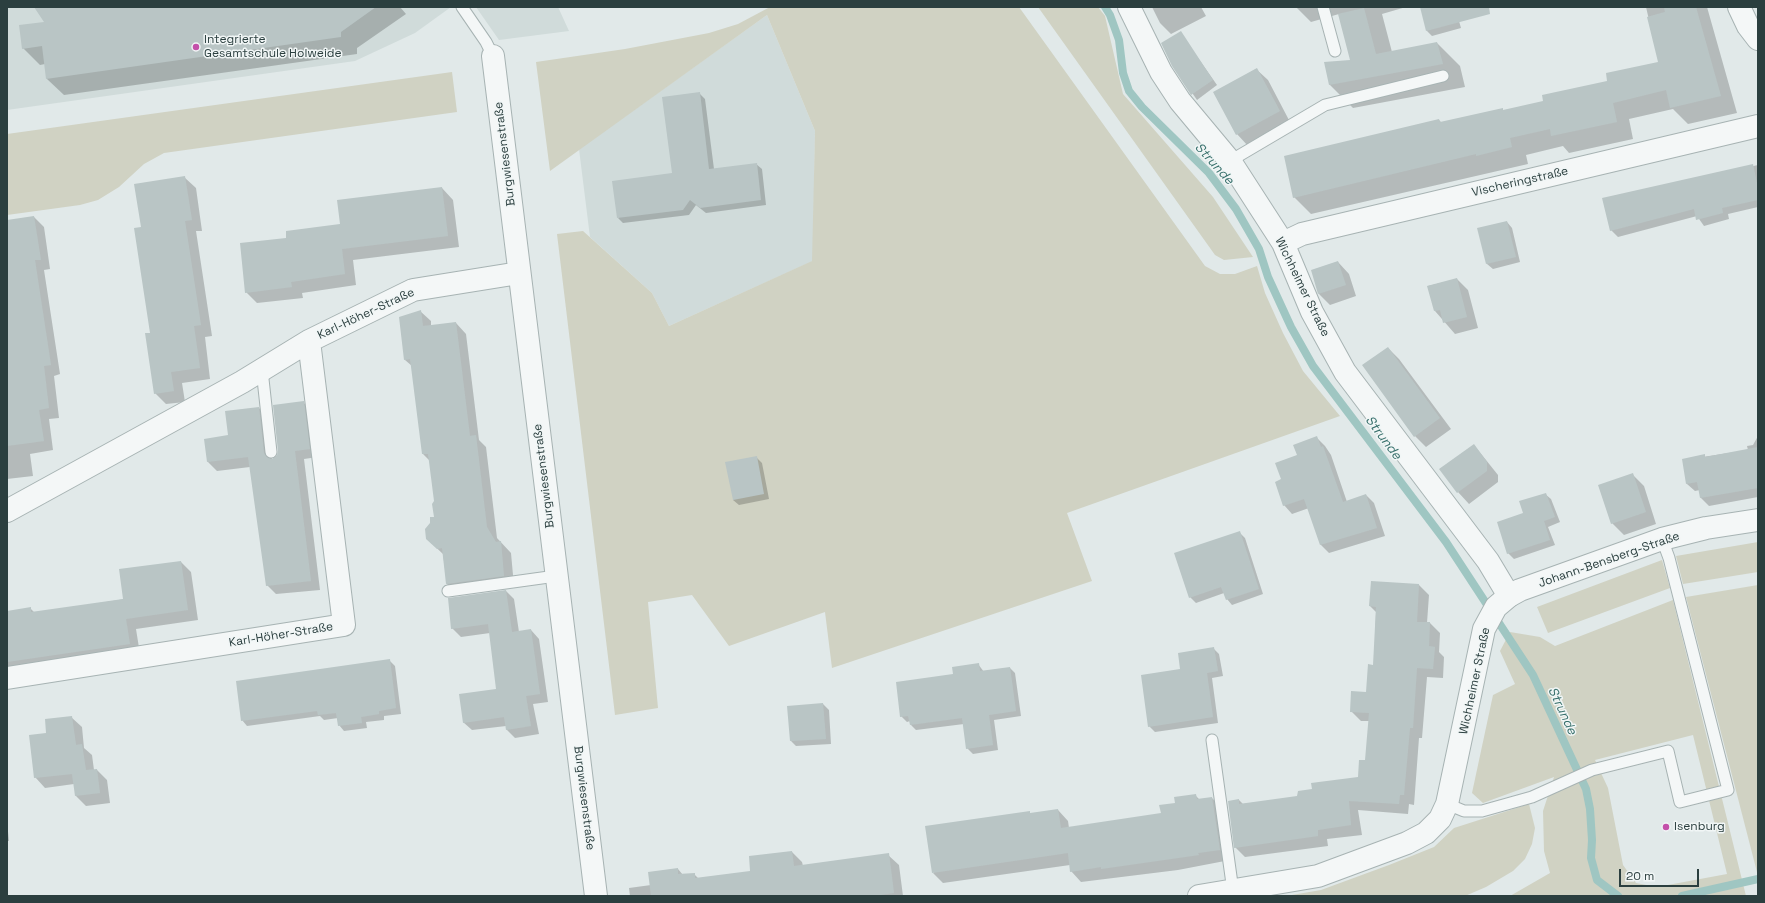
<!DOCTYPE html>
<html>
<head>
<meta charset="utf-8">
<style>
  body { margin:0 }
  #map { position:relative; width:1765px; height:903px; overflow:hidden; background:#e1e9e9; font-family:"Space Grotesk",sans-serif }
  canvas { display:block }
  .frame { position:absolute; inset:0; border:8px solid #2b3f3f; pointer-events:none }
  .scale { position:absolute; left:1619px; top:869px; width:80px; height:18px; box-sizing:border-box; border:2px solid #2b3f3f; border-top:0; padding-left:5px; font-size:12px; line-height:14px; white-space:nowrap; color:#2b3f3f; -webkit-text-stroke:3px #f1f6f6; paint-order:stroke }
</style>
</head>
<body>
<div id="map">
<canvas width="1765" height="903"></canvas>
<div class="frame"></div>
<div class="scale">20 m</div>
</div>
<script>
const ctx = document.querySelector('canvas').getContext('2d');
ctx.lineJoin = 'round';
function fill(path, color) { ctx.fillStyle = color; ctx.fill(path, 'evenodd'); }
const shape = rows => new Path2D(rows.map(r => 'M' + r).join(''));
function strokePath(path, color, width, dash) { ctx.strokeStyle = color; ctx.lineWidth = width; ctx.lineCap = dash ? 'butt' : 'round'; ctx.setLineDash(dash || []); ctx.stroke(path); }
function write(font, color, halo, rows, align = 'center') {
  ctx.font = font + ' "Space Grotesk",sans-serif'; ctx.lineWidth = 3; ctx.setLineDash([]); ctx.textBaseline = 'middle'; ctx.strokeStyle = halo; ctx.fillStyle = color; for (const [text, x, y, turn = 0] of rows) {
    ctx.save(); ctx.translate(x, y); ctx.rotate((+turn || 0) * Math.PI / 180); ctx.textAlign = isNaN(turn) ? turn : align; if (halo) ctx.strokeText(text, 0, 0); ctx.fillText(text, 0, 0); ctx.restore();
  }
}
const built = shape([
  [7,7,451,7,415,33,355,61,7,110],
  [476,7,558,7,569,31,499,40],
  [767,15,815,131,813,261,669,326,652,293,590,237,579,149]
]);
const green = shape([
  [770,7,1019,7,1205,266,1220,274,1235,274,1257,266,1265,293,1283,333,1303,371,1340,416,1067,513,1092,581,832,668,825,612,729,646,692,595,648,602,658,708,615,715,557,234,583,231,652,293,669,326,812,261,815,131,767,15,550,171,536,62,625,49,709,33,738,24],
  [1038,7,1098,7,1105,16,1123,94,1213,197,1253,257,1224,260,1215,255],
  [452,72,457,112,164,153,144,164,119,187,98,200,80,205,7,215,7,134],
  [1758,542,1758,572,1683,584,1676,556],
  [1662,560,1670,588,1548,633,1537,607],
  [1758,585,1758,876,1686,597],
  [1673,600,1746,896,1510,896,1550,873,1544,851,1543,811,1554,777,1483,803,1472,793,1493,695,1515,684,1500,651,1510,632,1540,637,1555,646],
  [1693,735,1727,874,1657,887,1636,883,1623,865,1608,788,1595,760],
  [1529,804,1535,828,1532,844,1525,859,1513,871,1486,887,1465,896,1286,896,1321,890,1389,865,1434,847,1454,828]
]);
const shadow = shape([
  [35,7,400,7,406,14,357,48,357,54,64,95,47,79,45,64,40,65,23,48,46,22],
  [1152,7,1201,7,1206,16,1171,34,1160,23],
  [1296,7,1406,7,1382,14,1392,52,1437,43,1460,66,1465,87,1353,108,1329,84,1352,61,1339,14,1311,22],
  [1423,7,1455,7,1461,28,1432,36,1427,31],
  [1646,7,1707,7,1737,113,1688,124,1673,109,1629,119,1633,139,1569,153,1563,146,1526,155,1528,164,1311,214,1294,197,1439,120,1442,123,1545,102,1608,82,1659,63],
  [1180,32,1217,85,1197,100,1173,65],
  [1256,69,1268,80,1290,122,1248,146,1237,134,1214,93],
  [699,93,705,99,714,169,756,164,762,169,766,205,706,213,696,205,689,215,623,223,618,218,673,174],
  [1758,165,1758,207,1728,214,1729,219,1704,226,1697,216,1618,237,1611,230,1604,199],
  [184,177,196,188,202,231,196,231,212,336,205,337,210,379,182,383,185,402,166,404,155,393,142,228],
  [442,188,453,200,459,247,353,260,356,285,302,293,303,298,257,303,246,292,288,238,341,225],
  [34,217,44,227,50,269,44,270,60,374,54,376,59,418,49,419,53,450,30,454,33,476,7,479,7,221],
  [1507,222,1512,228,1520,262,1493,269,1487,264,1479,229],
  [1338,262,1349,274,1356,296,1330,305,1319,294,1313,271],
  [1457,279,1468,290,1478,328,1455,334,1435,311,1428,286],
  [420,311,431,321,431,326,456,323,466,334,479,440,486,447,497,538,511,553,514,586,457,594,447,584,443,554,427,539,435,518,435,501,430,461,423,454,412,366,405,360],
  [1388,348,1399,359,1451,429,1426,447,1415,436],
  [303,402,312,411,318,457,304,459,320,590,276,594,267,585,250,467,217,471,208,462,205,440,229,436,259,408,268,417,272,460,278,456],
  [1758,436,1758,497,1709,506,1701,498,1700,490,1695,491,1687,484,1683,460,1748,450,1747,446,1753,445],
  [1317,438,1325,446,1331,455,1347,502,1366,495,1374,503,1385,536,1329,553,1321,545,1309,508,1292,514,1284,505,1282,480,1298,456],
  [1474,445,1498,475,1498,482,1469,504,1458,492],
  [756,457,762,463,769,499,739,505,733,500],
  [1632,474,1644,486,1656,524,1624,535,1612,523],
  [1545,494,1551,499,1560,522,1548,527,1555,545,1514,559,1508,553,1524,513],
  [1239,532,1245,538,1263,594,1232,605,1227,599,1224,593,1196,603,1190,597],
  [181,562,191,572,198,620,136,629,140,654,7,673,7,612,30,608,35,613,125,599],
  [1419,585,1429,595,1427,623,1430,623,1440,633,1439,652,1444,657,1443,678,1427,677,1422,738,1419,738,1414,805,1409,804,1408,814,1358,810,1362,835,1327,839,1328,846,1245,857,1235,847,1239,800,1243,804,1298,797,1313,789,1359,778,1366,761,1369,721,1361,721,1351,711,1367,693,1374,666,1376,612,1370,606],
  [506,591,514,599,519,632,531,630,539,639,548,702,533,704,539,734,515,738,507,730,506,726,472,730,463,722,497,690,490,633,461,637,452,628],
  [1214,649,1219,654,1223,676,1212,678,1218,723,1155,732,1149,726,1181,670],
  [389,660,395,666,401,714,384,716,384,720,366,722,367,728,344,731,339,725,338,718,324,720,320,716,247,726,242,720],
  [978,664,984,672,1010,668,1015,673,1021,716,994,720,998,750,973,754,967,748,964,724,916,730,911,725,910,721,907,722,901,716,954,675],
  [823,704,829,710,831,744,796,746,791,741,788,707],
  [71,717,82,727,84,748,92,755,94,770,97,770,107,780,110,803,86,806,76,796,74,784,45,788,35,777,47,734],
  [1195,795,1200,800,1212,798,1222,808,1230,860,1178,870,1081,882,1071,871,1070,865,943,883,933,873,1029,812,1031,814,1058,810,1068,821,1069,828,1162,814,1176,804],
  [7,822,9,841,7,841],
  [792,852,802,862,803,866,888,855,899,865,903,896,630,896,629,888,651,885,678,869,683,875,694,874,699,879,752,872]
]);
const stream = shape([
  [1105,7,1110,15,1119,40,1123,73,1129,91,1142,107,1209,173,1236,209,1259,249,1268,277,1291,327,1313,366,1446,542,1533,675,1586,789,1590,809,1592,840,1591,858,1597,880,1618,896],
  [1682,896,1758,879]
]);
const building = shape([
  [34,7,376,7,341,32,341,37,46,79,42,46,22,49,19,25,44,22],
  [1420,7,1489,7,1490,14,1426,31],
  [1664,7,1696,7,1721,96,1670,108,1666,90,1613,103,1617,122,1551,136,1550,129,1510,138,1512,147,1476,156,1476,154,1293,198,1284,156,1439,119,1440,122,1503,108,1503,110,1543,101,1542,95,1607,81,1606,73,1658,62,1647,17,1665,12],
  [1364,8,1376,54,1437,42,1443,64,1329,85,1324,62,1350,60,1338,14],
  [1181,31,1213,80,1191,95,1172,66,1161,43],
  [1257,68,1280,111,1236,135,1213,92],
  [700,92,709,169,757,163,761,200,700,208,690,200,683,210,617,218,612,181,672,173,662,97],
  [1753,164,1758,188,1758,200,1722,208,1723,213,1696,220,1694,209,1610,231,1602,198],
  [185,176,192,220,185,221,201,325,194,326,200,368,171,372,174,391,154,394,145,333,150,333,134,228,141,227,134,184],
  [442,187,448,236,342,249,345,274,291,282,292,287,245,293,240,243,286,238,286,231,340,224,337,200],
  [34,216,41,260,35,260,51,365,44,366,49,408,39,410,44,441,7,446,7,220],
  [1507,221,1516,257,1486,264,1477,228],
  [1338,261,1346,285,1318,294,1311,270],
  [1457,278,1467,317,1443,323,1440,310,1434,311,1427,286],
  [421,310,423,326,456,322,470,436,476,435,487,527,496,542,501,541,504,576,446,584,442,548,437,549,426,539,425,529,430,523,430,517,434,517,432,504,434,501,428,454,422,454,410,359,404,360,399,317],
  [1388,347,1440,418,1414,437,1362,365],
  [304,401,310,449,295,451,311,581,266,586,248,457,207,462,204,439,228,435,225,411,259,407,264,453,268,458,272,459,277,455,278,451,273,405],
  [1317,436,1321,447,1323,446,1343,502,1366,494,1377,528,1320,545,1304,499,1283,506,1275,482,1281,479,1275,463,1297,455,1293,445],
  [1474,444,1487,462,1487,471,1457,493,1439,469],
  [1758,447,1758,488,1700,498,1697,482,1686,484,1682,459,1705,454,1705,457],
  [757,456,764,494,733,500,725,462],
  [1633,473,1646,512,1611,524,1598,485],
  [1546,493,1555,517,1544,521,1550,540,1507,554,1497,522,1523,513,1519,501],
  [1240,531,1259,589,1226,600,1221,587,1189,598,1174,553],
  [181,561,188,610,126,619,130,644,7,662,7,611,31,607,31,612,123,599,119,569],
  [1371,581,1419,584,1417,622,1430,622,1429,646,1435,647,1433,669,1417,668,1413,728,1410,728,1404,795,1400,795,1399,804,1349,801,1351,825,1318,830,1318,836,1234,848,1228,801,1239,799,1239,804,1297,796,1298,791,1312,789,1311,783,1358,777,1359,760,1365,760,1369,713,1350,712,1351,691,1366,692,1368,664,1373,665,1376,607,1369,606],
  [506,590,512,632,531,629,540,694,526,696,531,726,506,730,504,717,463,723,459,694,496,689,488,624,451,629,448,598],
  [1214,647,1218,671,1207,673,1213,717,1148,727,1141,675,1180,669,1178,653],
  [390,659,396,708,379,711,379,714,361,717,362,723,338,726,336,713,318,715,317,711,241,721,236,681],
  [979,663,980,671,1010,667,1016,711,989,715,993,745,966,749,962,718,910,725,908,716,900,717,896,682,953,674,952,667],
  [823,703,826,739,790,741,787,706],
  [72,716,76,745,82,744,86,770,97,769,100,793,75,796,72,774,34,778,29,735,46,733,45,719],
  [1196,794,1197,799,1212,797,1220,850,1198,853,1199,855,1101,869,1101,867,1070,872,1068,853,932,873,925,826,1030,811,1030,813,1058,809,1061,828,1161,813,1159,805,1175,803,1174,797],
  [792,851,794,866,889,853,894,893,874,896,651,896,648,872,678,868,678,874,695,873,695,878,750,871,749,856]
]);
const service = shape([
  [462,7,486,42,493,56],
  [1323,7,1335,51],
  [1230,161,1325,105,1443,76],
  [262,370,271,452],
  [448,591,556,576],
  [1212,740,1233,891],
  [1447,804,1464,811,1482,811,1532,797,1592,770,1668,751,1680,802,1728,790,1669,558,1662,539]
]);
const minor = shape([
  [1129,7,1161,72,1180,101,1230,161,1283,243,1312,312,1345,372,1488,561,1509,596],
  [1739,7,1748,26,1758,39],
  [493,56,596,896],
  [1283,243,1302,234,1758,126],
  [7,511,242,382,309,341,413,290,519,273],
  [7,678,344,625,309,341]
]);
const tertiary = shape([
  [1199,896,1318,876,1407,843,1426,833,1440,819,1447,804,1484,629,1496,607,1509,596,1520,590,1662,539,1706,528,1758,520]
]);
const markers = [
  [196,47,4,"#c450aa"],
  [1666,827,4,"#c450aa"]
];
const poiNames = [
  ["Integrierte",204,40],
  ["Gesamtschule Holweide",204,54],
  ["Isenburg",1674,827]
];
const streetNames = [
  ["Burgwiesenstraße",505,154,-97],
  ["Vischeringstraße",1520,182,-13],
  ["Wichheimer Straße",1302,287,64],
  ["Karl-Höher-Straße",366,314,-25],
  ["Burgwiesenstraße",544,476,-97],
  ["Johann-Bensberg-Straße",1609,560,-19],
  ["Karl-Höher-Straße",281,635,-9],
  ["Wichheimer Straße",1475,681,-78],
  ["Burgwiesenstraße",584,798,83]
];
const waterNames = [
  ["Strunde",1214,164,48],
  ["Strunde",1383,438,53],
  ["Strunde",1562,711,65]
];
fill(built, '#d0dbda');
fill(green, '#d0d2c3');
fill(shadow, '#0003');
strokePath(stream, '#9fc6c2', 8);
fill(building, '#b9c5c5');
strokePath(service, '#a7b3b3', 13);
strokePath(minor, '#a7b3b3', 24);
strokePath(tertiary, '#a7b3b3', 24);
strokePath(service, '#f4f7f7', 11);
strokePath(minor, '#f4f7f7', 22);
strokePath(tertiary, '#f4f7f7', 22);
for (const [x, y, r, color] of markers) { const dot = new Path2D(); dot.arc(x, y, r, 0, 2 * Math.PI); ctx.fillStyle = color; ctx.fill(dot); strokePath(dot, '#f1f6f6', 1.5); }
write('12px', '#2b3f3f', '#f1f6f6', poiNames, 'left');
write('12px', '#2b3f3f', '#f1f6f6', streetNames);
write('italic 13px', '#38706c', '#f1f6f6', waterNames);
</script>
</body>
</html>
